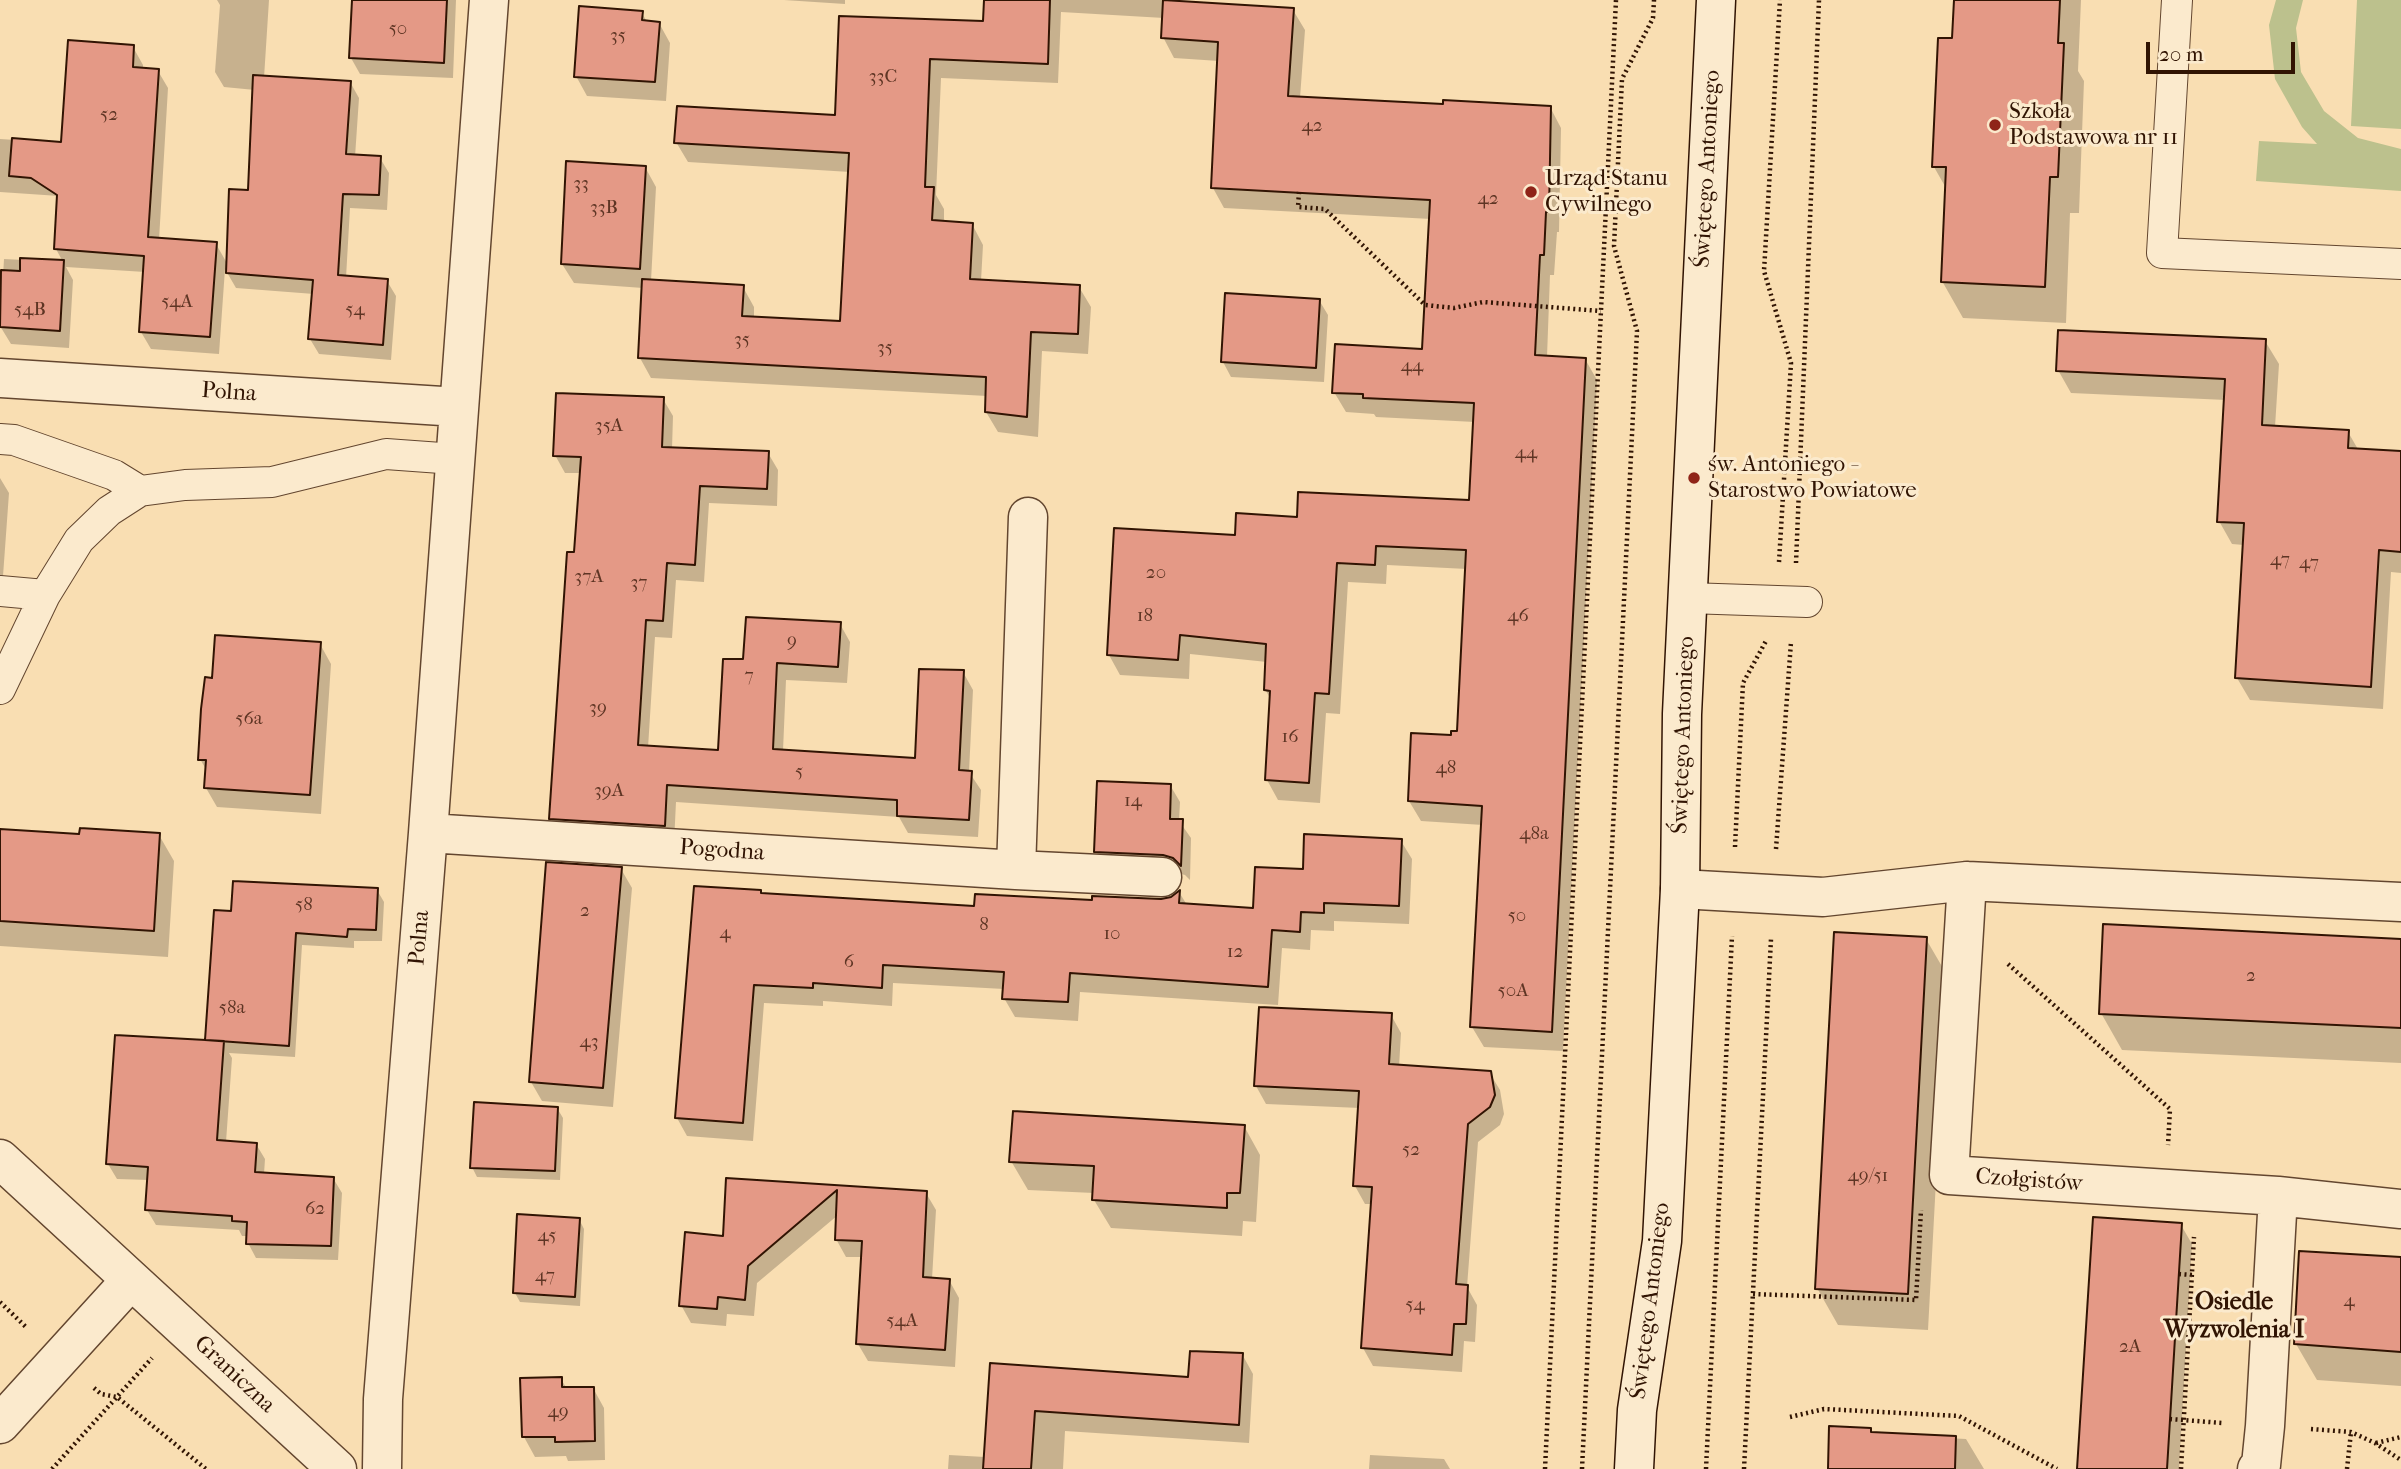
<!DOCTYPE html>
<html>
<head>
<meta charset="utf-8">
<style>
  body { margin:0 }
  #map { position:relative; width:2401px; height:1469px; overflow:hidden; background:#f9deb2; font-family:"IM FELL French Canon",serif }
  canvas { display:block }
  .scale { position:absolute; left:2146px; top:42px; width:149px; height:32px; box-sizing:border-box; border:4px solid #311403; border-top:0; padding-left:9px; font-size:21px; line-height:24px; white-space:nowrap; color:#311403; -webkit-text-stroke:5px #fbeacd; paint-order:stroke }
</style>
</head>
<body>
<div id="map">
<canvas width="2401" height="1469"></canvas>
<div class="scale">20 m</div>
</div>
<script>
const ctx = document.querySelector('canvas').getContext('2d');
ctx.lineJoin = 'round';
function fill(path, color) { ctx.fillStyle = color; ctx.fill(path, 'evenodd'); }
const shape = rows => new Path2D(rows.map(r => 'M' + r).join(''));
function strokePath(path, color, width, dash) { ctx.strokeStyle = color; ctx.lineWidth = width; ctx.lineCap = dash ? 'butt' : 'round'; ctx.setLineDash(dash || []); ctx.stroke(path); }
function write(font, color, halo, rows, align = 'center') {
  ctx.font = font + ' "IM FELL French Canon",serif'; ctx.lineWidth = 6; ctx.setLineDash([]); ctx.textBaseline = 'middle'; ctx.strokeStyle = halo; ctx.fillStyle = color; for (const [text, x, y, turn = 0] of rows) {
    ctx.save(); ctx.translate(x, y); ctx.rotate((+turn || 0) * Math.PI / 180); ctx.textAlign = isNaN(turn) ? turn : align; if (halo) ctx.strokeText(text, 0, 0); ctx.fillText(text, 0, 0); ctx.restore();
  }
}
const green = shape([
  [2276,0,2303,0,2296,28,2301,72,2324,111,2358,138,2401,149,2401,191,2256,181,2259,141,2317,144,2302,127,2275,79,2269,25],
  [2357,0,2401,0,2401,129,2351,126]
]);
const shadow = shape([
  [217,0,269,0,264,78,350,82,359,98,355,157,380,158,389,173,387,210,350,208,346,278,387,281,396,296,391,360,319,354,310,339,314,294,236,288,225,269,219,354,151,349,141,332,145,272,66,267,73,280,69,348,11,344,0,326,4,259,63,262,56,249,59,196,0,192,0,139,63,143,133,47,143,65,143,70,158,71,168,88,159,240,216,244,228,265,249,191,255,90,224,87,215,72,220,5],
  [353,0,456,0,453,78,360,74,351,58],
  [784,0,845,0,845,4],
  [985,0,1175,0,1293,10,1305,30,1300,98,1444,105,1550,107,1561,128,1559,232,1557,232,1554,275,1550,275,1547,357,1585,359,1597,380,1563,1051,1484,1047,1472,1027,1483,825,1421,821,1409,801,1453,737,1458,733,1467,569,1387,565,1386,584,1348,582,1340,714,1326,713,1320,803,1278,800,1267,780,1271,700,1265,689,1267,662,1190,654,1189,679,1120,675,1109,655,1237,537,1298,519,1471,502,1475,422,1376,417,1374,414,1346,412,1334,392,1424,350,1431,219,1224,208,1213,188,1219,61,1174,58,1163,37,1164,18,1061,12,1058,83,941,78,936,195,944,209,944,223,972,224,983,245,981,281,1079,287,1091,307,1088,354,1042,351,1038,437,998,432,986,412,987,396,651,378,640,358,643,288,574,283,562,264,645,167,656,187,651,281,743,287,754,307,754,318,842,323,850,172,688,162,676,142,836,117,985,23],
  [1956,0,2081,0,2078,71,2084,81,2079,213,2070,213,2066,323,1963,318,1942,281,1946,188,1934,167,1954,40],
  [642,13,647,22,659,23,670,43,666,101,587,96,576,76],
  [1319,300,1328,315,1324,382,1231,377,1223,362],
  [2265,341,2279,364,2275,427,2348,432,2359,451,2401,453,2401,573,2391,572,2383,709,2250,700,2237,678,2244,545,2232,544,2219,521,2226,400,2071,393,2058,370],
  [663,399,673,416,672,449,768,453,778,470,777,506,709,503,704,582,676,580,672,638,655,637,648,748,720,752,745,661,840,624,850,642,847,683,786,680,783,751,916,760,963,672,973,690,969,772,981,790,978,837,908,833,899,817,676,802,674,843,561,836,551,818,581,473,565,473,555,455],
  [0,478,9,493,2,590,0,590],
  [320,644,331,664,321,814,217,807,206,788,207,771,200,759,214,680],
  [1170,785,1180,802,1179,821,1191,838,1190,880,1185,875,1174,872,1106,869,1096,851],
  [0,830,81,836,159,835,174,861,168,957,0,946],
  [1401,841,1412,859,1409,924,1334,921,1334,931,1311,930,1310,950,1282,948,1278,1005,1080,992,1078,1021,1015,1017,1004,998,1004,989,893,983,892,1006,823,1001,823,1006,764,1003,753,1141,687,1136,677,1118,762,895,976,908,1161,901,1172,898,1179,892,1187,905,1255,910,1305,871],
  [621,869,632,888,613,1107,542,1101,531,1082],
  [377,890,384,902,382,941,354,941,354,948,302,945,295,1057,229,1053,232,1058,226,1142,256,1144,265,1159,264,1174,333,1178,342,1193,338,1260,256,1258,248,1243,248,1236,242,1236,239,1230,156,1225,147,1210,149,1180,117,1179,108,1164,209,1042,233,913],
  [1926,939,1947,975,1928,1330,1838,1325,1817,1288],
  [2401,941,2401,1063,2122,1050,2101,1013],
  [1391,1015,1401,1033,1399,1067,1489,1072,1500,1090,1504,1114,1500,1125,1478,1142,1467,1287,1477,1305,1475,1342,1464,1341,1462,1372,1373,1366,1363,1348,1373,1204,1365,1204,1355,1186,1360,1108,1266,1104,1256,1086],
  [557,1108,563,1118,560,1180,477,1177,472,1167],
  [1244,1126,1260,1155,1256,1222,1243,1221,1242,1236,1111,1228,1094,1200,1094,1193,1028,1190,1011,1161],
  [727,1180,926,1193,936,1210,932,1279,949,1280,959,1298,955,1367,868,1361,858,1344,863,1257,846,1257,836,1239,838,1215,757,1283,754,1316,727,1314,726,1326,691,1323,681,1305,724,1238],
  [579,1219,584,1229,580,1306,520,1302,515,1293],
  [2181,1225,2192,1244,2179,1469,2079,1469],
  [2401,1259,2401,1386,2317,1380,2296,1344],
  [1242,1354,1253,1374,1249,1443,1065,1431,1063,1469,948,1469,949,1455,985,1457,991,1365,1190,1379],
  [561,1379,567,1389,593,1388,604,1408,605,1460,568,1461,566,1456,535,1457,524,1437],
  [1870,1430,1872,1434,1966,1439,1984,1469,1829,1469],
  [1370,1455,1444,1459,1450,1469,1369,1469]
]);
const building = shape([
  [352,0,447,0,444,63,349,58,352,0],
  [984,0,1050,0,1048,64,930,59,925,187,934,187,932,220,973,223,970,279,1080,285,1078,334,1031,332,1027,417,985,412,986,377,638,358,642,279,744,285,742,316,840,321,849,153,674,143,677,106,835,115,839,16,983,21,984,0],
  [1163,0,1294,8,1288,96,1443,104,1443,100,1551,106,1549,212,1546,212,1544,255,1540,255,1535,355,1586,358,1552,1032,1470,1027,1482,806,1408,801,1411,733,1451,735,1451,731,1457,731,1466,550,1376,546,1375,565,1337,563,1329,694,1315,693,1309,783,1265,780,1270,691,1264,690,1266,644,1180,635,1178,660,1107,655,1114,528,1235,535,1236,513,1297,517,1298,492,1469,500,1474,403,1363,398,1363,394,1332,393,1335,344,1422,349,1430,200,1211,188,1218,42,1161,38,1163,0],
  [1954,0,2060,0,2058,43,2064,43,2058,177,2050,177,2045,287,1941,282,1946,167,1932,167,1938,38,1952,38,1954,0],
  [579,6,643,11,642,20,660,22,655,82,574,77,579,6],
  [68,40,134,45,133,67,159,69,148,237,217,242,210,337,139,332,144,256,54,249,57,195,31,178,9,176,12,138,61,142,68,40],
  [253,75,351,81,346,154,381,156,379,195,343,194,338,275,388,279,383,345,308,339,313,280,226,273,229,189,248,190,253,75],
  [566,161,646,166,640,269,561,264,566,161],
  [20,258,64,260,60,331,0,327,1,270,20,271,20,258],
  [1225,293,1320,299,1316,368,1221,362,1225,293],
  [2058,330,2266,339,2262,425,2349,430,2348,448,2401,451,2401,552,2379,550,2371,687,2235,678,2244,523,2217,522,2225,379,2056,371,2058,330],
  [556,393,664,397,662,447,769,451,767,489,700,486,695,565,667,563,663,621,646,620,638,745,718,750,723,659,743,659,746,617,841,622,838,667,777,663,773,749,915,758,919,669,964,670,959,770,972,771,969,820,897,816,897,800,667,785,665,826,549,819,567,552,574,552,581,457,553,456,556,393],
  [215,635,321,642,310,795,204,788,206,760,198,760,201,709,205,677,212,678,215,635],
  [1097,781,1171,784,1170,819,1183,819,1181,866,1173,858,1163,855,1094,852,1097,781],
  [80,828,160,833,154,931,0,921,0,829,79,834,80,828],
  [1304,834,1402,839,1399,906,1324,903,1324,913,1301,912,1300,932,1272,930,1268,987,1070,973,1068,1002,1002,999,1004,972,883,965,882,988,813,983,813,988,754,985,743,1123,675,1118,694,886,761,890,761,893,974,906,975,894,1092,900,1092,896,1161,899,1171,897,1180,890,1179,903,1253,908,1255,867,1303,869,1304,834],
  [546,862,622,867,603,1088,529,1082,546,862],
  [233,881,378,888,376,930,348,929,347,937,296,933,289,1046,205,1040,214,910,231,911,233,881],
  [2103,924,2401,939,2401,1028,2099,1014,2103,924],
  [1834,932,1927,937,1908,1294,1815,1289,1834,932],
  [1259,1007,1392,1013,1389,1064,1491,1071,1495,1095,1490,1107,1468,1124,1456,1284,1468,1285,1466,1324,1454,1324,1452,1355,1361,1348,1372,1187,1353,1186,1359,1091,1254,1086,1259,1007],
  [115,1035,224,1041,217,1140,257,1143,255,1172,334,1177,331,1246,246,1244,247,1222,232,1221,232,1216,145,1210,148,1167,106,1164,115,1035],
  [474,1102,558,1107,555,1171,470,1168,474,1102],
  [1013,1111,1245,1125,1240,1193,1227,1193,1227,1208,1092,1200,1094,1166,1009,1162,1013,1111],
  [726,1178,927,1191,923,1277,950,1279,945,1350,856,1344,862,1241,835,1240,837,1190,748,1266,745,1300,718,1297,717,1309,679,1306,685,1232,723,1236,726,1178],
  [517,1214,580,1218,575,1297,513,1293,517,1214],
  [2093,1217,2182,1223,2167,1469,2077,1469,2093,1217],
  [2299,1251,2401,1257,2401,1352,2294,1344,2299,1251],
  [1190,1351,1243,1353,1239,1425,1035,1411,1031,1469,983,1469,990,1363,1188,1377,1190,1351],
  [562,1377,562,1387,594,1387,595,1441,555,1442,555,1437,522,1437,520,1378,562,1377],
  [1829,1426,1871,1428,1871,1432,1956,1436,1955,1469,1828,1469,1829,1426]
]);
const path = shape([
  [1550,182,1605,185],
  [1299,192,1298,207,1325,209,1425,305,1454,308,1483,302,1601,311],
  [1779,562,1791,363,1764,271,1780,0],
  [1796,563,1819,0],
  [1735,847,1743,683,1766,641],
  [1776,849,1791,642],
  [2008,964,2170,1109,2168,1145],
  [2179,1274,2192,1275],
  [1753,1294,1916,1300,1921,1210],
  [0,1302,27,1328],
  [94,1388,101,1394,117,1397,206,1469],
  [1790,1417,1824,1409,1959,1416,2057,1469],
  [2170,1419,2222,1423],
  [2311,1429,2351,1432,2375,1443,2401,1460],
  [2376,1443,2401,1437],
  [52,1469,152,1358],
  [1545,1469,1616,0],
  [1582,1469,1637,331,1614,246,1622,79,1653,18,1654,0],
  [1706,1469,1732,936],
  [1744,1469,1771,939],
  [2181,1469,2194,1237],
  [2347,1469,2351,1432]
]);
const lane = shape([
  [2177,0,2162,253,2401,264],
  [0,439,14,440,114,475,140,491],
  [0,591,45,595],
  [1688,598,1807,602],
  [0,689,45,595,79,540,109,511,140,491,185,485,272,482,386,454,455,459]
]);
const street = shape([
  [0,378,458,407],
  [428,833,1016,870,1162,877],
  [1016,870,1028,517],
  [1967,881,1949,1175,2278,1196,2401,1209],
  [1680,889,1823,897,1967,881,2401,902],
  [0,1159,337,1469],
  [0,1424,131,1280],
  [382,1469,383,1399,428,833,489,0],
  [2257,1469,2261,1465,2265,1426,2278,1196]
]);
const secondary = shape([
  [1634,1469,1637,1410,1662,1241,1680,889,1682,714,1716,0]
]);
const markers = [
  [1995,125,7,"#8f2418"],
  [1531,192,7,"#8f2418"],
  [1694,478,7,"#8f2418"]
];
const numberNames = [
  ["50",398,29],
  ["35",618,36],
  ["33C",883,77],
  ["52",109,115],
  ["42",1312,126],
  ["33",581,184],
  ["42",1488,199],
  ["33B",604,208],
  ["54A",177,302],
  ["54B",30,310],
  ["54",355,310],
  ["35",742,340],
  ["35",885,348],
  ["44",1412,366],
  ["35A",609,426],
  ["44",1526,453],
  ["47",2280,560],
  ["47",2309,563],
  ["20",1156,573],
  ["37A",589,577],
  ["37",639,583],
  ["18",1145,616],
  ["46",1518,616],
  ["9",792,641],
  ["7",749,676],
  ["39",598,708],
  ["56a",249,719],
  ["16",1290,737],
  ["48",1446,768],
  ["5",799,772],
  ["39A",609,791],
  ["14",1133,801],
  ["48a",1534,834],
  ["58",304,905],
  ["2",585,911],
  ["50",1517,916],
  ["8",984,925],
  ["4",725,933],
  ["10",1112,934],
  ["12",1235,952],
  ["6",849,962],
  ["2",2251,976],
  ["50A",1513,991],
  ["58a",232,1008],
  ["43",589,1042],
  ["52",1411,1150],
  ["49/51",1868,1176],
  ["62",315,1209],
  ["45",547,1236],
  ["47",545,1276],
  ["4",2349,1301],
  ["54",1415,1305],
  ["54A",902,1321],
  ["2A",2130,1347],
  ["49",558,1412]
];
const poiNames = [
  ["Szkoła",2009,112],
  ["Podstawowa nr 11",2009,138],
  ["Urząd Stanu",1545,179],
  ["Cywilnego",1545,205],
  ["św. Antoniego -",1708,465],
  ["Starostwo Powiatowe",1708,491]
];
const streetNames = [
  ["Świętego Antoniego",1708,169,-87],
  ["Polna",229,393,4],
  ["Świętego Antoniego",1684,735,-88],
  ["Pogodna",722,851,4],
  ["Polna",420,938,-85],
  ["Czołgistów",2029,1181,4],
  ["Świętego Antoniego",1651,1301,-83],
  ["Graniczna",234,1375,43]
];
const neighbourhoodNames = [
  ["Osiedle",2234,1303],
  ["Wyzwolenia I",2234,1331]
];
fill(green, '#bcc18d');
fill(shadow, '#0003');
fill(building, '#e49986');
strokePath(building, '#311403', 2);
strokePath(lane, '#63462f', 32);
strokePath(street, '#63462f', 41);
strokePath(secondary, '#311403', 41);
strokePath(path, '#311403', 4.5, [2, 3.5]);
strokePath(lane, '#fbeacd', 30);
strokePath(street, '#fbeacd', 38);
strokePath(secondary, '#fbeacd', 38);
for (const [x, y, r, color] of markers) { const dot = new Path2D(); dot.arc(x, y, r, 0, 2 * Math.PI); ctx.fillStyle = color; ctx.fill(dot); strokePath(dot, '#fbeacd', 2.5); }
write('19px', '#5e3524', null, numberNames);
write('23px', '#311403', '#fbeacd', poiNames, 'left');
write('23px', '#311403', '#fbeacd', streetNames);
write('bold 24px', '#311403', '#fbeacd', neighbourhoodNames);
</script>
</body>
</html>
